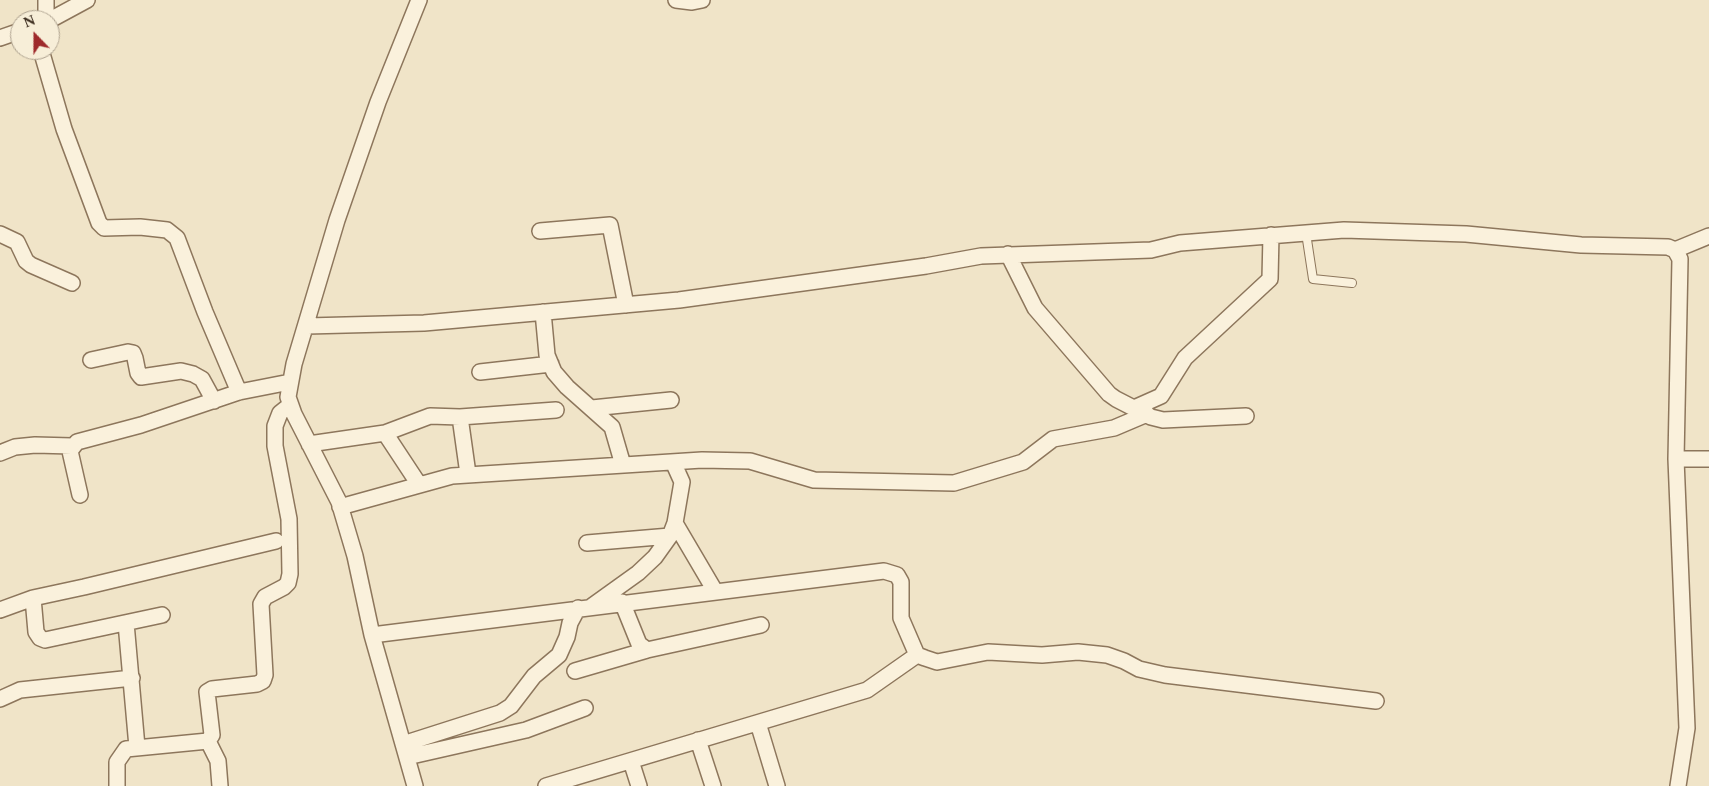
<!DOCTYPE html>
<html>
<head>
<meta charset="utf-8">
<style>
  body { margin:0 }
  #map { position:relative; width:1709px; height:786px; overflow:hidden; background:#f0e4c8; font-family:Spectral,serif }
  canvas { display:block }
  .north { position:absolute; left:10px; top:10px; width:50px; height:50px; box-sizing:border-box; background:#f7eed8; border:1px solid #ada18e; border-radius:50%; rotate:338deg; font-size:14px; font-weight:700; line-height:20px; text-align:center; color:#3d2e20 }
  .north::after { content:''; display:block; margin:auto; width:18px; height:22px; background:#9e2a2b; clip-path:polygon(50% 0,100% 100%,50% 72%,0 100%) }
</style>
</head>
<body>
<div id="map">
<canvas width="1709" height="786"></canvas>
<div class="north">N</div>
</div>
<script>
const ctx = document.querySelector('canvas').getContext('2d');
ctx.lineJoin = 'round';
const shape = rows => new Path2D(rows.map(r => 'M' + r).join(''));
function strokePath(path, color, width, dash) { ctx.strokeStyle = color; ctx.lineWidth = width; ctx.lineCap = dash ? 'butt' : 'round'; ctx.setLineDash(dash || []); ctx.stroke(path); }
const lane = shape([
  [1306,233,1313,279,1352,283]
]);
const street = shape([
  [676,0,692,2,702,0],
  [46,20,46,0],
  [50,20,87,0],
  [0,38,20,31],
  [41,50,64,129,99,223,104,228,140,227,167,230,177,238,205,312,239,392],
  [540,231,610,225,626,305],
  [0,234,17,242,26,261,31,265,72,283],
  [1675,250,1709,236],
  [1008,254,1035,308,1109,394,1116,399,1151,417,1163,420,1246,416],
  [543,312,547,355,554,372,567,387,612,427,623,465],
  [307,326,424,323,679,300,926,266,981,256,1151,250,1180,243,1344,230,1466,234,1581,245,1668,247,1675,250,1680,259,1676,459,1687,728,1678,786],
  [91,360,128,352,133,353,135,358,138,373,141,377,181,371,193,374,202,379,214,401],
  [480,372,551,364],
  [592,408,671,400],
  [1134,408,1161,396,1185,358,1270,279,1271,235],
  [460,417,468,474],
  [385,433,418,483],
  [309,444,385,433,430,416,460,417,556,410],
  [0,453,15,447,35,445,72,446],
  [1676,459,1709,459],
  [80,495,70,451,77,442,141,425,239,392,290,382],
  [340,507,452,476,702,460,750,461,814,480,954,483,1023,462,1053,439,1114,428,1147,414],
  [675,523,715,591],
  [587,543,670,536],
  [33,598,36,632,40,638,45,640,162,615],
  [622,602,639,644,647,650,761,625],
  [592,606,638,573,655,557,670,536,675,523,682,482,673,462],
  [0,610,33,598,84,587,276,541],
  [126,623,137,747],
  [372,635,884,571,897,575,901,582,901,618,917,655,925,658,937,662,988,652,1042,655,1078,652,1107,655,1124,661,1139,669,1165,675,1376,701],
  [575,671,647,650],
  [0,699,20,690,132,678],
  [758,723,777,786],
  [698,740,713,786],
  [208,741,218,761,220,786],
  [403,744,500,713,511,706,534,676,559,655,567,637,570,623,578,608],
  [407,757,526,730,585,708],
  [631,761,639,786],
  [117,786,117,762,126,749,208,741,212,735,207,692,212,689,257,684,263,681,265,675,261,604,265,597,284,587,288,583,290,574,289,519,275,446,275,426,280,413,290,405],
  [415,786,372,635,355,556,339,502,294,414,288,397,294,364,337,220,378,102,419,0],
  [546,786,867,690,917,655]
]);
strokePath(lane, '#8d765c', 10);
strokePath(street, '#8d765c', 18);
strokePath(lane, '#faf1dc', 8);
strokePath(street, '#faf1dc', 15);
</script>
</body>
</html>
